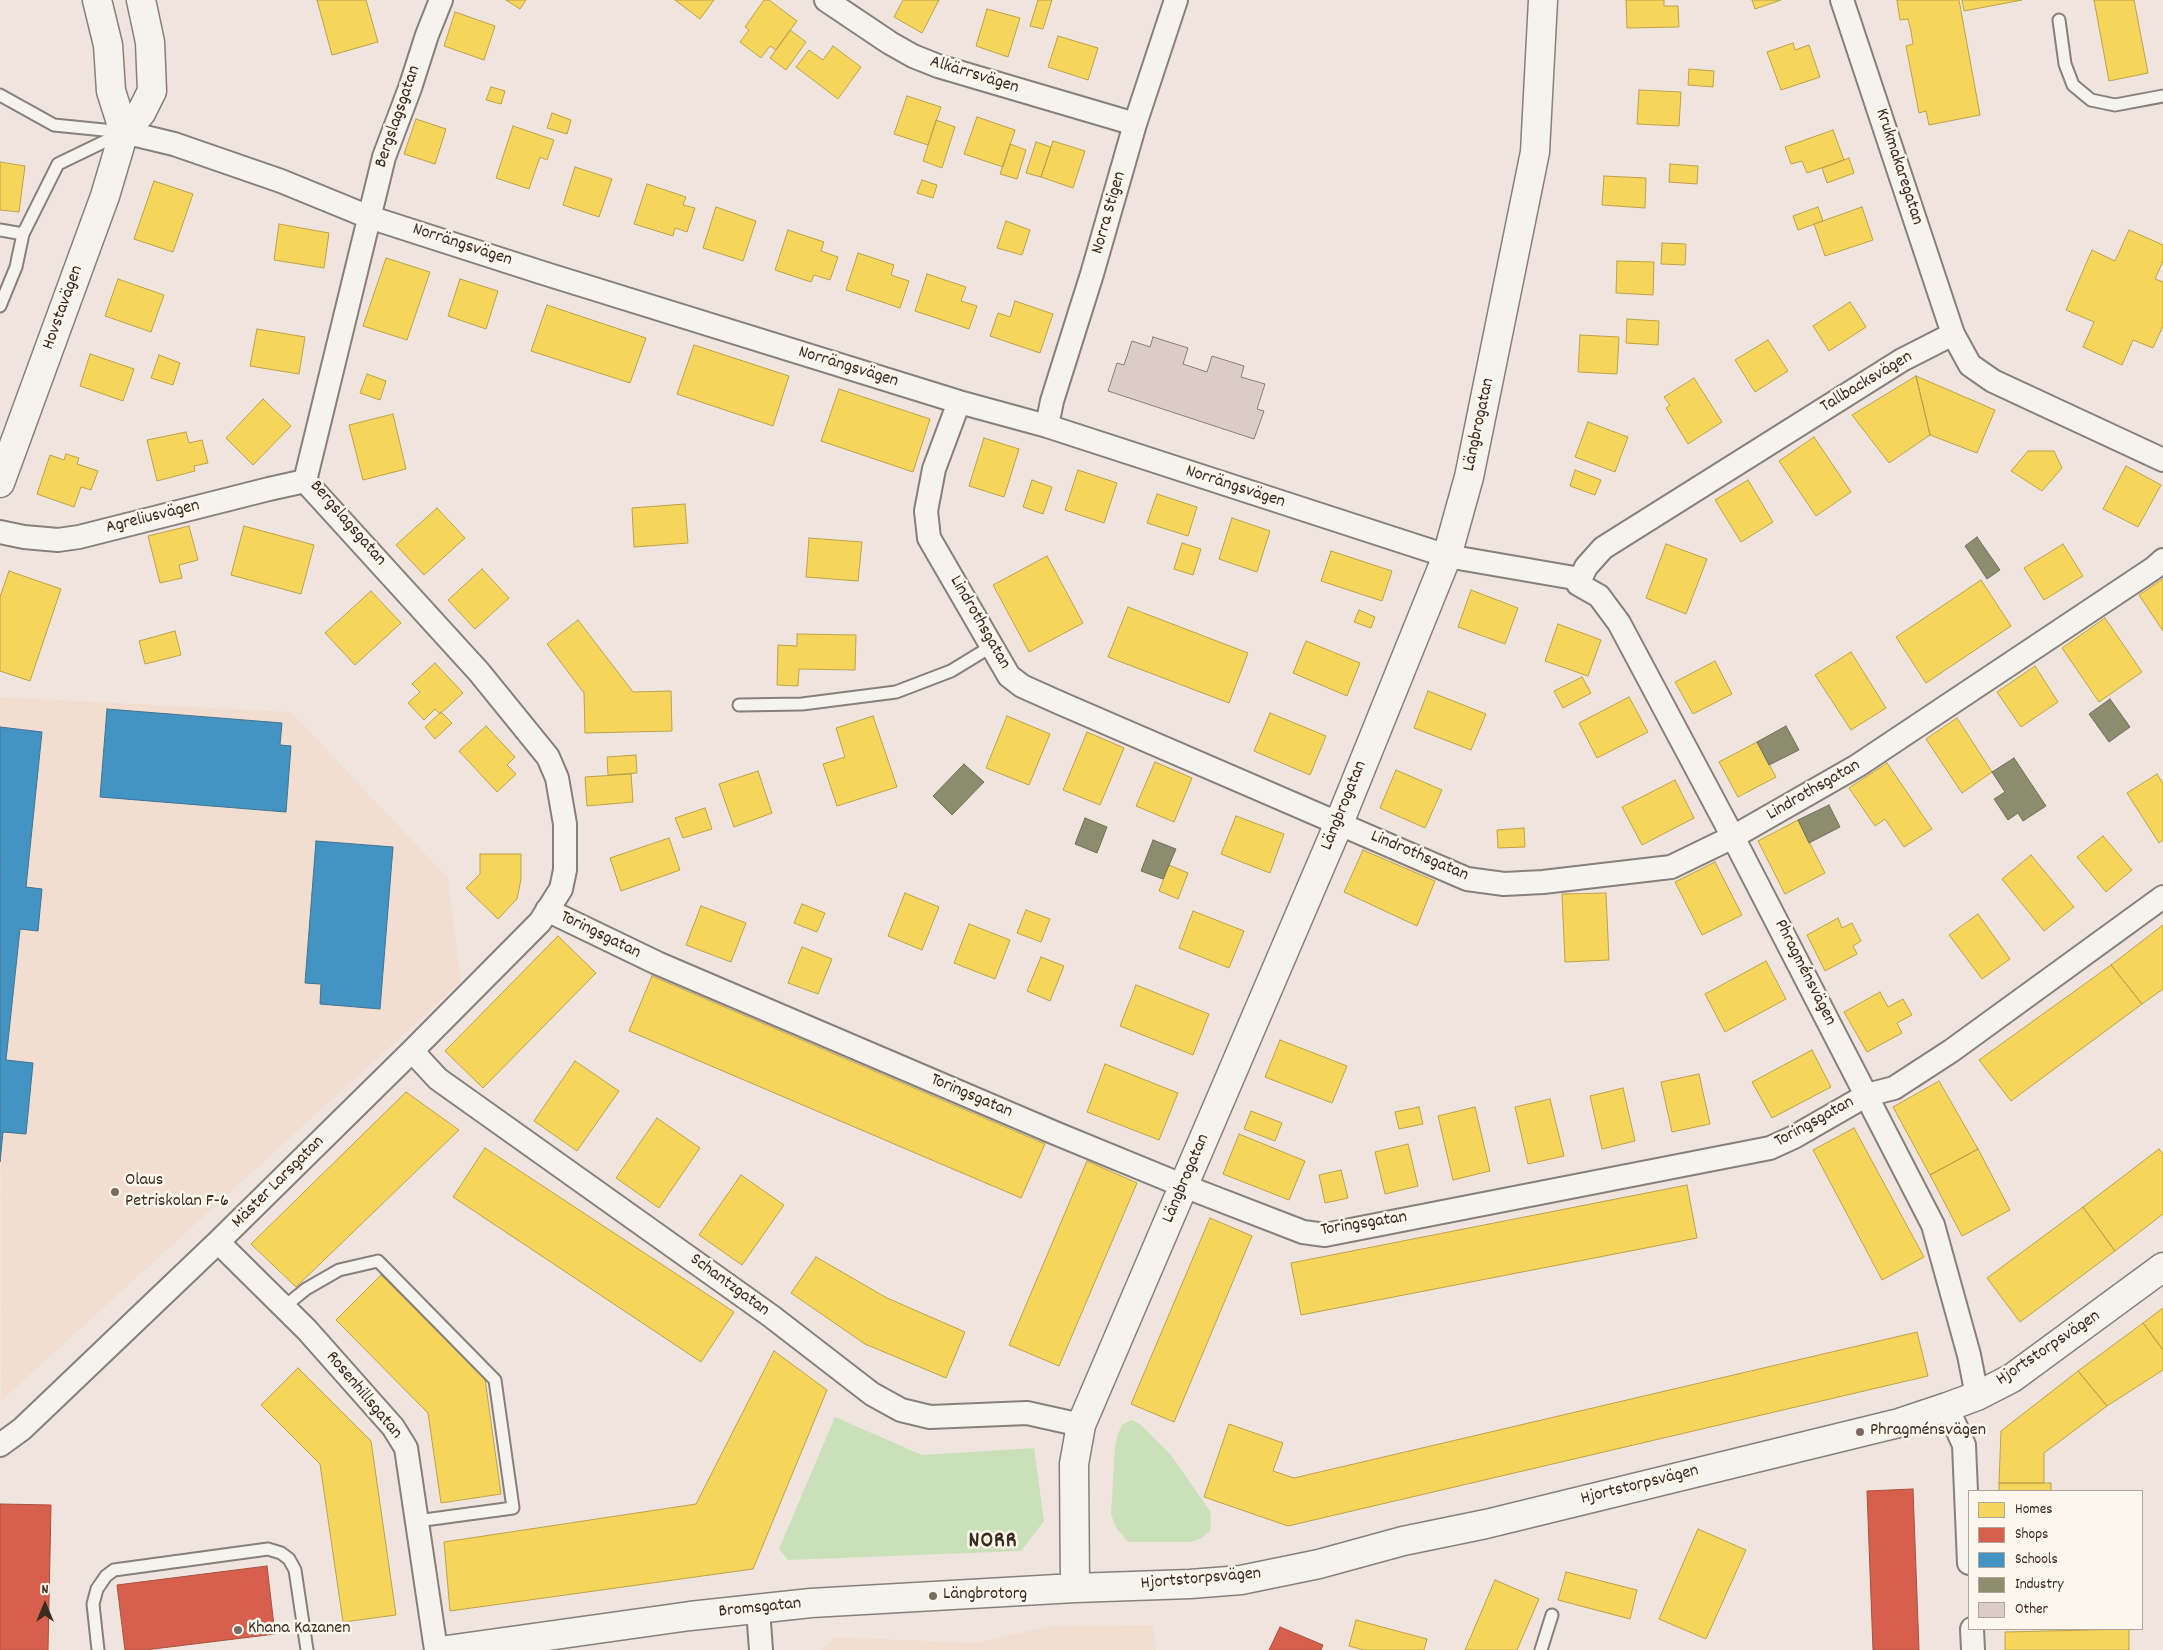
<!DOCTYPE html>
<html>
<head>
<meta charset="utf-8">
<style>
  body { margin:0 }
  #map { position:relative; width:2163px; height:1650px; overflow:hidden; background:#efe5de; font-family:Dekko,sans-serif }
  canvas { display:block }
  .legend { position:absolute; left:1968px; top:1490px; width:175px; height:140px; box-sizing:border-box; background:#fbf7ec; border:1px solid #aea59a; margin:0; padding:6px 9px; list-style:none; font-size:15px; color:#3b2a1e }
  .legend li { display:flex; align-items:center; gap:10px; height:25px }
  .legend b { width:25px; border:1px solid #aea59a }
  .north { position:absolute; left:20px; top:1580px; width:50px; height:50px; -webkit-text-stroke:4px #fbf7ec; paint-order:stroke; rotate:0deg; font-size:14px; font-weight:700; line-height:20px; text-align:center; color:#3b2a1e }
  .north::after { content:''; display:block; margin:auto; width:18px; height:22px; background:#3b2a1e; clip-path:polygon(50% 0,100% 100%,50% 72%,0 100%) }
</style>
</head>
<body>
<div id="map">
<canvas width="2163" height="1650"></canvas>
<ul class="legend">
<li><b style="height:14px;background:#f6d55c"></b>Homes</li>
<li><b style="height:14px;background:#d6604d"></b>Shops</li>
<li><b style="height:14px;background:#4393c3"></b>Schools</li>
<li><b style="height:14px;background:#8c8c6e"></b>Industry</li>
<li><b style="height:14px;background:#dbccc4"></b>Other</li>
</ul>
<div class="north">N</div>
</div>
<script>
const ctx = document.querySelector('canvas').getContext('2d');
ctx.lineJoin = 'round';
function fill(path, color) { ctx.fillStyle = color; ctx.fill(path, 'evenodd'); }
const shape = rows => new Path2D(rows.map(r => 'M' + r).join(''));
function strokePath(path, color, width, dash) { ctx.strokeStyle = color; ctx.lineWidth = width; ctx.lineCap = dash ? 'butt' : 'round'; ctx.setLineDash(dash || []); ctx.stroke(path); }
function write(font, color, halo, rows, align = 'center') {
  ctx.font = font + ' Dekko,sans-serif'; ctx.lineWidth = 5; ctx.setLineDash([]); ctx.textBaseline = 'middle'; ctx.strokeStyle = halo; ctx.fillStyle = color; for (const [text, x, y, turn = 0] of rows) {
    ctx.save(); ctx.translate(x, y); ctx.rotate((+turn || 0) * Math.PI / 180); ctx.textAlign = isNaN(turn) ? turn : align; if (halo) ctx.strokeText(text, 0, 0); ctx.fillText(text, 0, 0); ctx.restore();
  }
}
const built = shape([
  [0,697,291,712,448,878,461,982,1,1401],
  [1154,1625,1156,1650,821,1650,835,1637,977,1643,1050,1626]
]);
const green = shape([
  [835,1417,922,1455,1034,1448,1044,1521,1021,1551,788,1560,779,1549],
  [1131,1420,1140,1424,1171,1455,1210,1511,1211,1522,1210,1531,1202,1538,1191,1542,1128,1542,1117,1529,1111,1515,1115,1447,1118,1434,1122,1425]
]);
const homes = shape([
  [317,0,366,0,378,42,332,55,317,0],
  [506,0,526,0,520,9,506,0],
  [675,0,714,0,700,19,675,0],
  [764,0,769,0,797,21,776,50,770,46,761,58,740,42,749,30,745,27,764,0],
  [903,0,939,0,922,33,894,17,903,0],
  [1038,0,1052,0,1043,29,1030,26,1038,0],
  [1626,0,1664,0,1664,6,1678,6,1679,27,1627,28,1626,0],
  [1752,0,1781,0,1755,9,1752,0],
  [1897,0,1959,0,1980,115,1929,125,1926,111,1919,113,1906,46,1913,44,1911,31,1908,19,1900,20,1897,0],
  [1962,0,2022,0,1964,11,1962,0],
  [2094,0,2134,0,2148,73,2109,81,2094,0],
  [987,9,1020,18,1008,57,976,46,987,9],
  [455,12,495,26,484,60,444,46,455,12],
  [790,30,806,42,786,70,770,58,790,30],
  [1058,36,1098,48,1088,80,1048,67,1058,36],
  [1793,43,1795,50,1809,45,1820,77,1781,90,1767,52,1793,43],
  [833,46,861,67,838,99,796,67,809,50,823,60,833,46],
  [1689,69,1714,71,1713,87,1688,85,1689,69],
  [491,87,505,91,501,104,486,100,491,87],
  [1639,90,1681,92,1679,126,1637,124,1639,90],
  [907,96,941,107,928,145,894,134,907,96],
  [552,113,571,120,567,134,547,128,552,113],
  [977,117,1015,130,1003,167,964,154,977,117],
  [416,119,446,129,435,164,404,154,416,119],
  [936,120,955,127,942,168,923,161,936,120],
  [513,126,554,140,547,160,540,157,529,189,496,178,513,126],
  [1833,130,1844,160,1807,173,1802,161,1791,164,1785,147,1833,130],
  [1053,141,1085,151,1073,188,1041,177,1053,141],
  [1036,142,1051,147,1041,177,1026,173,1036,142],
  [1010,144,1026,150,1017,179,1000,174,1010,144],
  [1849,158,1854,173,1827,183,1822,168,1849,158],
  [0,162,25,166,19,212,0,210,0,162],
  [1670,164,1698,166,1697,184,1669,182,1670,164],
  [575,167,612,179,599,217,563,205,575,167],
  [1604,176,1646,178,1645,208,1602,205,1604,176],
  [922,180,937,185,933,198,917,193,922,180],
  [154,181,193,194,173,252,134,239,154,181],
  [647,184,686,197,683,205,695,208,687,232,675,228,673,236,634,224,647,184],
  [716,207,756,221,743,261,703,248,716,207],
  [1818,207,1823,221,1798,230,1793,216,1818,207],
  [1862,207,1873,240,1825,256,1814,224,1862,207],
  [1006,221,1030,230,1022,255,997,248,1006,221],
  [279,224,329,233,324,268,274,260,279,224],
  [788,230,824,242,821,251,838,257,830,280,814,275,811,282,775,270,788,230],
  [2129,230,2163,245,2163,261,2155,279,2163,282,2163,326,2153,348,2133,340,2122,365,2083,347,2094,322,2066,310,2092,250,2115,261,2129,230],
  [1662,243,1686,244,1685,265,1661,264,1662,243],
  [858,253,894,265,891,275,909,281,900,308,846,290,858,253],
  [386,258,430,272,407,340,363,326,386,258],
  [1617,261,1654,262,1653,295,1616,293,1617,261],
  [927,274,966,287,961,301,977,306,969,329,915,311,927,274],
  [118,279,164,295,151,332,105,316,118,279],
  [460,279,498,291,486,329,448,316,460,279],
  [1015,301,1053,314,1040,353,990,336,998,313,1010,317,1015,301],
  [1850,302,1866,327,1829,351,1813,326,1850,302],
  [547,305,646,338,630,383,531,351,547,305],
  [1627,319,1659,321,1658,345,1626,343,1627,319],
  [257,329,305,337,299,374,250,366,257,329],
  [1580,335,1619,337,1617,374,1578,372,1580,335],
  [1768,340,1788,371,1755,392,1735,360,1768,340],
  [694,345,789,376,773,426,677,394,694,345],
  [90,354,134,369,123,401,80,386,90,354],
  [159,355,180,363,173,385,151,378,159,355],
  [367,374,386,381,380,400,360,393,367,374],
  [1916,376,1930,435,1889,463,1852,415,1916,376],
  [1916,376,1995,410,1977,453,1930,435,1916,376],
  [1694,378,1722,422,1688,444,1666,408,1670,405,1664,397,1694,378],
  [839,389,930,419,913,472,821,441,839,389],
  [263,399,291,426,253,465,226,438,263,399],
  [393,414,406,469,363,480,349,425,393,414],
  [1588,422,1628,437,1615,472,1575,457,1588,422],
  [186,432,189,443,202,440,208,463,194,466,195,471,157,481,147,440,186,432],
  [1814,437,1851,492,1816,516,1779,461,1814,437],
  [984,438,1019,449,1004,497,969,486,984,438],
  [2028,451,2054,451,2062,468,2042,491,2011,471,2028,451],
  [66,454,79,458,77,464,98,471,91,490,81,487,74,507,37,494,50,455,64,460,66,454],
  [2126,466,2161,485,2138,527,2103,509,2126,466],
  [1078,470,1117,483,1104,523,1065,510,1078,470],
  [1575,470,1601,480,1595,495,1570,486,1575,470],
  [1032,480,1052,487,1043,514,1023,507,1032,480],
  [1748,480,1773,522,1741,542,1715,500,1748,480],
  [1157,494,1197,507,1188,536,1147,523,1157,494],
  [685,504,688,543,634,547,632,508,685,504],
  [437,508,465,538,424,575,396,545,437,508],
  [1232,518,1270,531,1257,572,1219,559,1232,518],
  [189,526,198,560,179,565,182,578,160,583,148,536,189,526],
  [244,526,314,545,301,594,231,575,244,526],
  [809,538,862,542,858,581,806,577,809,538],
  [1182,543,1201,549,1193,575,1174,569,1182,543],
  [1666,544,1707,559,1686,614,1646,598,1666,544],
  [2063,544,2083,576,2044,600,2024,568,2063,544],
  [1331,551,1392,571,1382,601,1321,581,1331,551],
  [1047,556,1083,623,1029,652,993,585,1047,556],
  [482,569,509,598,475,629,448,600,482,569],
  [9,571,61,589,30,681,0,671,0,597,9,571],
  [2163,579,2163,631,2139,595,2163,579],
  [1981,580,2011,626,1926,683,1896,637,1981,580],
  [1471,590,1518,608,1505,644,1458,627,1471,590],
  [371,591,401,623,355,665,325,633,371,591],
  [1128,607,1248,653,1229,703,1108,657,1128,607],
  [1359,610,1375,617,1371,628,1354,622,1359,610],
  [2105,618,2142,672,2099,702,2062,648,2105,618],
  [578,620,633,692,671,691,672,731,585,733,584,693,547,644,578,620],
  [1558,624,1601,640,1588,676,1545,661,1558,624],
  [175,631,181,655,145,664,139,641,175,631],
  [797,634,856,635,855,670,799,669,798,686,777,685,778,645,797,646,797,634],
  [1306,641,1360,663,1347,696,1293,673,1306,641],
  [1851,652,1886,708,1851,730,1815,675,1851,652],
  [1715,661,1732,694,1693,714,1675,682,1715,661],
  [435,663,463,693,440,714,435,709,424,720,408,703,420,692,412,684,435,663],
  [2035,666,2058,702,2021,727,1997,692,2035,666],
  [1582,677,1591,693,1563,708,1554,691,1582,677],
  [1428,691,1486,714,1471,750,1414,728,1428,691],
  [1629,697,1648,732,1597,758,1579,723,1629,697],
  [441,712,452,723,435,739,425,727,441,712],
  [1270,713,1326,736,1310,775,1254,751,1270,713],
  [873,716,897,787,837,806,823,764,845,757,836,728,873,716],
  [1007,716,1050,734,1029,785,986,768,1007,716],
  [1957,718,1992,772,1962,793,1926,739,1957,718],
  [486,726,515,757,507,765,516,774,497,792,459,751,486,726],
  [1087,732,1124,748,1100,805,1063,790,1087,732],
  [1757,742,1776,777,1738,797,1719,762,1757,742],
  [636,755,637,773,608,775,607,757,636,755],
  [1155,762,1192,778,1174,822,1136,806,1155,762],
  [1887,763,1932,829,1904,847,1885,819,1875,826,1849,788,1887,763],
  [1396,770,1442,790,1425,828,1380,808,1396,770],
  [758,771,772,813,734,827,719,784,758,771],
  [631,774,633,802,587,806,585,777,631,774],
  [2157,774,2163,784,2163,840,2159,843,2127,793,2157,774],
  [1675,780,1694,818,1642,845,1622,807,1675,780],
  [705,808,712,829,683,838,675,818,705,808],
  [1236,816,1284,834,1270,873,1221,854,1236,816],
  [1798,820,1825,873,1785,894,1758,841,1798,820],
  [1524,828,1525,847,1498,848,1497,830,1524,828],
  [2103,836,2132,870,2106,892,2077,857,2103,836],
  [669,838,680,870,621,891,610,858,669,838],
  [1363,850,1435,881,1417,926,1344,892,1363,850],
  [480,854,521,854,521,879,517,899,498,919,466,888,480,874,480,854],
  [2031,855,2074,907,2044,931,2002,879,2031,855],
  [1715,862,1742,915,1702,935,1675,882,1715,862],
  [1169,865,1188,873,1178,899,1159,891,1169,865],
  [905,893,939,907,922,950,888,936,905,893],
  [1606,893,1609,960,1565,962,1562,894,1606,893],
  [802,904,825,913,817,932,794,923,802,904],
  [701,906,746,923,731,962,686,945,701,906],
  [1026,910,1050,919,1041,942,1017,933,1026,910],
  [1193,911,1244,931,1229,968,1179,948,1193,911],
  [1978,914,2010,959,1982,979,1949,935,1978,914],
  [1838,918,1842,928,1852,923,1861,941,1853,946,1857,954,1825,971,1807,935,1838,918],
  [969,924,1010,940,995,979,954,963,969,924],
  [2163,925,2163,989,2142,1004,2111,965,2163,925],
  [558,936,596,973,483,1088,445,1051,558,936],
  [802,947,832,959,818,994,788,983,802,947],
  [1041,957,1064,966,1050,1001,1027,991,1041,957],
  [1766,961,1786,999,1725,1032,1705,994,1766,961],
  [2111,965,2142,1004,2011,1101,1979,1060,2111,965],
  [652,976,1045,1144,1021,1198,629,1031,652,976],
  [1136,985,1209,1014,1193,1055,1120,1026,1136,985],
  [1880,992,1888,1007,1903,999,1912,1015,1897,1023,1902,1033,1867,1052,1844,1012,1880,992],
  [1280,1040,1347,1066,1332,1103,1265,1077,1280,1040],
  [1812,1050,1831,1087,1772,1118,1752,1082,1812,1050],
  [575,1061,619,1091,577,1151,534,1121,575,1061],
  [1105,1064,1178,1093,1159,1140,1087,1112,1105,1064],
  [1699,1074,1710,1124,1672,1132,1661,1082,1699,1074],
  [1939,1081,1978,1149,1930,1175,1893,1107,1939,1081],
  [1623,1088,1635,1141,1602,1149,1590,1096,1623,1088],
  [406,1092,459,1130,296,1287,251,1244,406,1092],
  [1550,1099,1564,1156,1528,1164,1515,1107,1550,1099],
  [1419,1107,1423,1124,1399,1129,1395,1112,1419,1107],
  [1475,1107,1490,1171,1453,1180,1438,1116,1475,1107],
  [1251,1111,1282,1123,1275,1141,1244,1129,1251,1111],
  [657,1118,700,1148,659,1208,616,1178,657,1118],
  [1854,1128,1924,1257,1882,1280,1813,1150,1854,1128],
  [1239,1134,1305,1161,1289,1200,1223,1174,1239,1134],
  [1408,1144,1418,1186,1385,1194,1375,1152,1408,1144],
  [485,1148,734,1312,701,1362,453,1197,485,1148],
  [1978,1149,2010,1210,1962,1236,1930,1175,1978,1149],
  [2159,1149,2163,1154,2163,1214,2115,1251,2083,1207,2159,1149],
  [1087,1161,1137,1183,1059,1366,1009,1345,1087,1161],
  [1341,1170,1348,1198,1325,1203,1319,1175,1341,1170],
  [741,1175,784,1205,742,1265,699,1235,741,1175],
  [1687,1185,1697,1238,1301,1315,1291,1263,1687,1185],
  [2083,1207,2115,1251,2020,1322,1987,1278,2083,1207],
  [1210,1218,1252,1236,1174,1422,1131,1404,1210,1218],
  [816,1257,887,1298,965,1332,946,1378,865,1344,791,1293,816,1257],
  [381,1275,485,1379,501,1494,441,1503,428,1413,336,1320,381,1275],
  [2163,1308,2163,1350,2143,1323,2163,1308],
  [2143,1323,2163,1350,2163,1370,2107,1406,2078,1371,2143,1323],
  [1917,1332,1928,1376,1288,1526,1204,1497,1229,1424,1283,1443,1273,1471,1294,1478,1917,1332],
  [774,1351,827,1390,753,1569,450,1611,444,1542,696,1504,774,1351],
  [298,1368,371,1441,396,1615,343,1622,320,1464,261,1405,298,1368],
  [2078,1371,2107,1406,2044,1453,2044,1483,1999,1483,2001,1431,2078,1371],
  [1999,1483,2051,1483,2051,1491,1999,1491,1999,1483],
  [1698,1529,1746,1550,1706,1639,1659,1619,1698,1529],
  [1566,1572,1637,1590,1630,1619,1558,1600,1566,1572],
  [1495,1580,1539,1599,1517,1650,1465,1650,1495,1580],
  [1356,1620,1427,1639,1424,1650,1364,1650,1349,1646,1356,1620],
  [2129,1629,2129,1650,2005,1650,2005,1632,2129,1629]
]);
const shops = shape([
  [1913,1489,1919,1650,1873,1650,1867,1491,1913,1489],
  [0,1504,51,1505,48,1650,0,1650,0,1504],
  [267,1566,275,1634,145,1650,125,1650,117,1585,267,1566],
  [1280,1627,1323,1645,1321,1650,1269,1650,1280,1627]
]);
const schools = shape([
  [107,709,282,723,280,745,291,746,286,812,100,797,107,709],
  [0,727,42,732,26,887,42,889,38,931,20,929,6,1060,33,1063,26,1134,3,1132,0,1162,0,727],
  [316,841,393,847,380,1009,320,1004,321,984,305,983,316,841]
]);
const industry = shape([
  [1977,537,2000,570,1987,579,1965,546,1977,537],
  [2110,699,2130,727,2109,742,2089,714,2110,699],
  [1786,726,1799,750,1769,765,1757,742,1786,726],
  [2014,758,2046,806,2023,821,2018,813,2008,820,1994,799,2005,792,1992,772,2014,758],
  [964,764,984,782,952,815,933,796,964,764],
  [1829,805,1840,827,1809,843,1798,820,1829,805],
  [1085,818,1107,827,1097,853,1075,844,1085,818],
  [1153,840,1176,849,1163,879,1141,871,1153,840]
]);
const building = shape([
  [1153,337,1188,348,1183,364,1207,372,1212,356,1244,366,1241,377,1265,384,1257,409,1264,411,1254,439,1108,391,1117,363,1124,365,1132,341,1150,347,1153,337]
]);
const service = shape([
  [2059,20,2065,64,2073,85,2091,100,2115,105,2163,96],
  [0,95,54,125,124,132],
  [0,230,23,234],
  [0,306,16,267,23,234,58,164,120,134],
  [739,705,802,704,896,692,951,671,992,646],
  [284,1307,306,1289,339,1270,378,1261,495,1380,513,1508,417,1521],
  [98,1650,93,1604,97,1589,106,1576,114,1570,268,1549,281,1553,289,1559,295,1570,307,1650],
  [1541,1650,1552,1615]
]);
const minor = shape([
  [826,0,890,43,913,56,938,66,1135,124],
  [1842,0,1953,334,1970,365,1993,381,2163,460],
  [124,132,174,144,281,181,369,217,543,273,959,402,1047,426,1447,556,1580,579],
  [1953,334,1902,360,1603,548,1586,567,1578,584,1599,596,1619,623,1733,837,1933,1225,1969,1355,1977,1396],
  [959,402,934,469,926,511,929,538,1009,676,1022,686,1060,703,1467,879,1504,884,1543,882,1671,867,1733,837,1857,766,2154,568,2163,560],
  [1047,426,1052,401,1092,274,1135,124,1176,0],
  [0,532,24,537,58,540,79,537,269,489,305,481],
  [547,910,657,963,1055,1133,1184,1186,1303,1232,1325,1235,1770,1148,1794,1137,1867,1095,1894,1088,1951,1051,2163,897],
  [412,1051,438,1079,771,1316,872,1394,901,1410,930,1417,1027,1413,1081,1425],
  [218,1242,307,1330,393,1427,406,1448,436,1650],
  [1947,1407,1964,1445,1969,1563],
  [0,1445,22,1429,218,1242,412,1051,540,922,561,889,565,870,565,824,557,778,548,757,479,672,305,481,384,157,410,88,427,35,441,0],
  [758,1609,761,1650],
  [1972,1629,1973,1650]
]);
const tertiary = shape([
  [97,0,108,45,111,91,124,132],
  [0,483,105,196,124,132,141,113,152,91,150,42,141,0],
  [1075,1588,1074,1464,1081,1425,1339,823,1447,556,1469,477,1535,152,1543,0],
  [447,1650,690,1616,811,1603,1075,1588,1190,1584,1241,1580,1319,1564,1403,1541,1486,1524,1899,1423,1947,1407,1977,1396,2012,1378,2163,1267]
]);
const markers = [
  [115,1192,5,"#7a6b61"],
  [1860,1432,5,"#7a6b61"],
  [933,1596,5,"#7a6b61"],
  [238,1630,5,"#7a6b61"]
];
const streetNames = [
  ["Alkärrsvägen",974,76,17],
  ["Bergslagsgatan",399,117,-71],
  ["Krukmakaregatan",1898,167,72],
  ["Norra Stigen",1110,213,-74],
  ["Norrängsvägen",462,246,18],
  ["Hovstavägen",64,308,-70],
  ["Norrängsvägen",848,368,17],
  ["Tallbacksvägen",1867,383,-31],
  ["Längbrogatan",1480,425,-78],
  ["Norrängsvägen",1235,488,18],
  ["Agreliusvägen",153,518,-14],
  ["Bergslagsgatan",347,524,49],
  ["Lindrothsgatan",979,623,60],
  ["Lindrothsgatan",1814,791,-30],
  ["Längbrogatan",1345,806,-68],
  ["Lindrothsgatan",1419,857,23],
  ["Toringsgatan",600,936,26],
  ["Phragménsvägen",1804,973,63],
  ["Toringsgatan",971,1097,23],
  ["Toringsgatan",1815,1123,-29],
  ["Längbrogatan",1187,1179,-67],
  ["Mäster Larsgatan",279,1183,-45],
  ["Toringsgatan",1364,1225,-9],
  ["Schantzgatan",729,1286,36],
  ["Hjortstorpsvägen",2049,1349,-34],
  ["Rosenhillsgatan",363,1396,50],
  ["Hjortstorpsvägen",1640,1486,-14],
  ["Hjortstorpsvägen",1201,1580,-5],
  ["Bromsgatan",760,1609,-6]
];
const poiNames = [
  ["Olaus",125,1182],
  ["Petriskolan F-6",125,1203],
  ["Phragménsvägen",1870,1432],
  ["Längbrotorg",943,1596],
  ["Khana Kazanen",248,1630]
];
const districtNames = [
  ["NORR",993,1543]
];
fill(built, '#f2ddd1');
fill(green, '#cae0b9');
fill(homes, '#f6d55c');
strokePath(homes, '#bea249', 1);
fill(shops, '#d6604d');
strokePath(shops, '#a8503f', 1);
fill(schools, '#4393c3');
strokePath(schools, '#417492', 1);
fill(industry, '#8c8c6e');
strokePath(industry, '#746f56', 1);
fill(building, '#dbccc4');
strokePath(building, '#877f79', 1);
strokePath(service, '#877f79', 15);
strokePath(minor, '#877f79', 26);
strokePath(tertiary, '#877f79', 31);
strokePath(service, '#f5f3ee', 11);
strokePath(minor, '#f5f3ee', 22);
strokePath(tertiary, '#f5f3ee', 28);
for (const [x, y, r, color] of markers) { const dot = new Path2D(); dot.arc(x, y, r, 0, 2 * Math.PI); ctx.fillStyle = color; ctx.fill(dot); strokePath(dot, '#fbf7ec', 2); }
write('18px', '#3b2a1e', '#fbf7ec', streetNames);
write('18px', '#3b2a1e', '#fbf7ec', poiNames, 'left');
ctx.letterSpacing = '1px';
write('bold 22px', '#3b2a1e', '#fbf7ec', districtNames);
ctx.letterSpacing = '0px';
</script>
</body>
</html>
